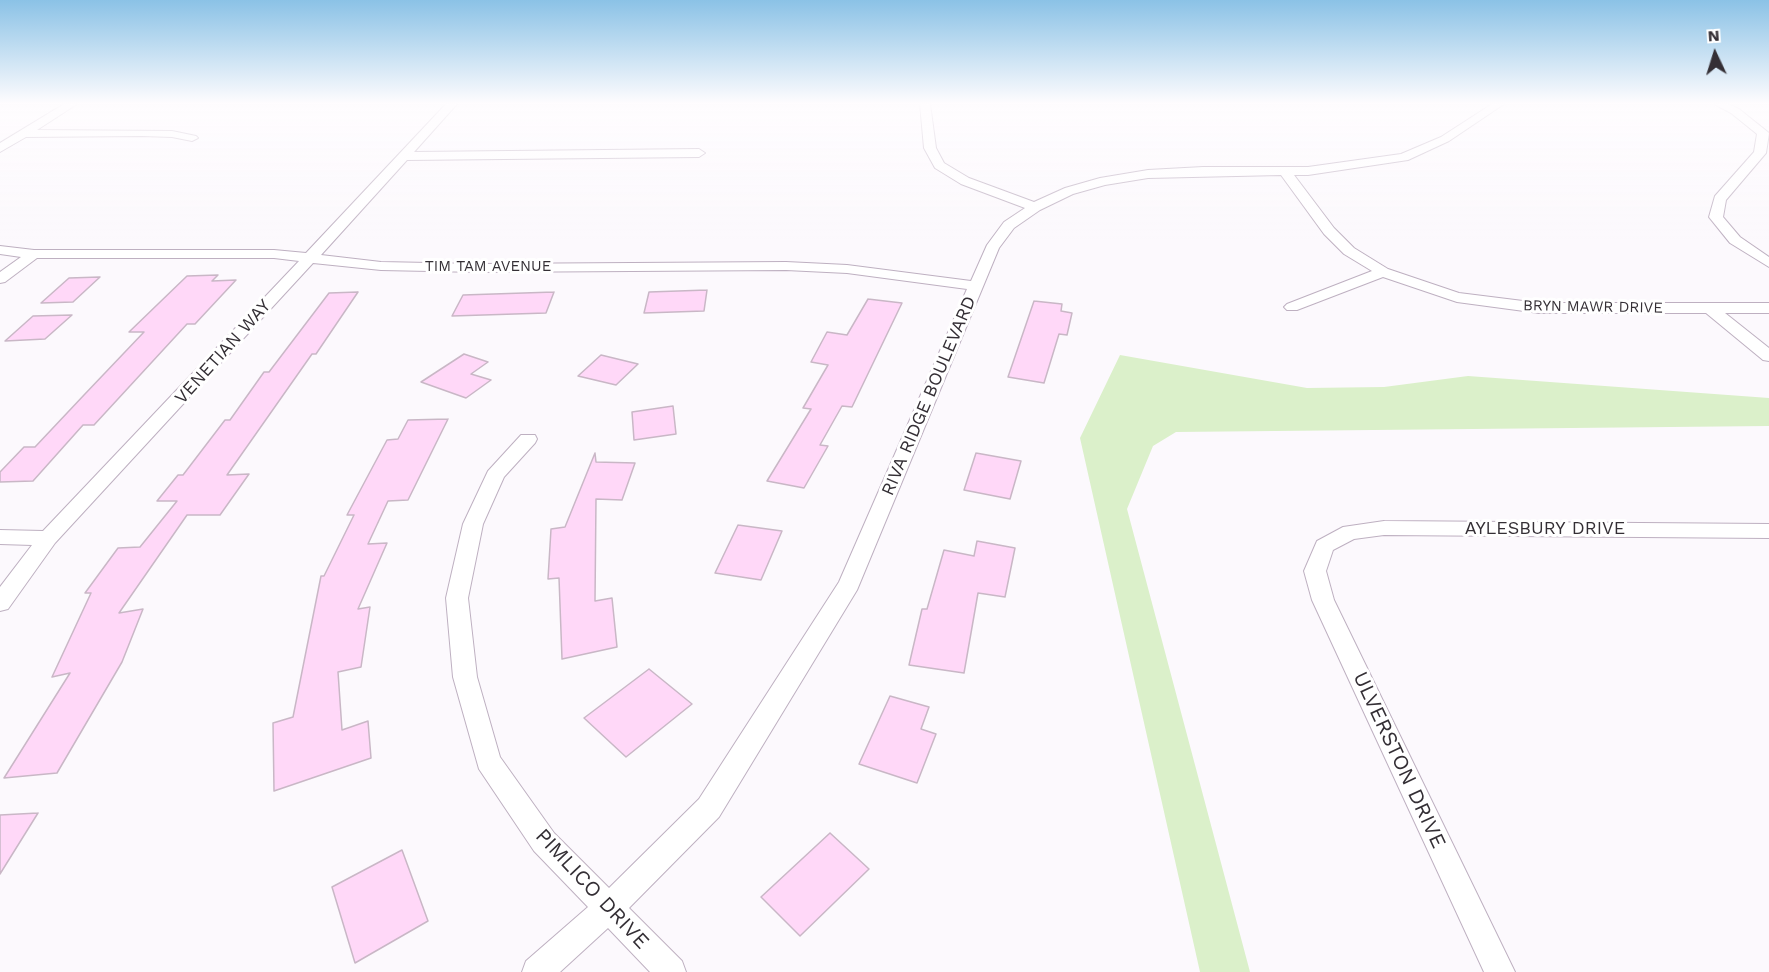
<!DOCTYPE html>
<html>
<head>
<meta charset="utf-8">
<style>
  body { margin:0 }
  #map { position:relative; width:1769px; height:972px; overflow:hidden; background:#fcf9fd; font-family:"Work Sans",sans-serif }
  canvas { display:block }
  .north { position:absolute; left:1685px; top:24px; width:60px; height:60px; -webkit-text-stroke:4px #fff; paint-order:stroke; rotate:356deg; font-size:16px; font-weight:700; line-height:24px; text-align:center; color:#342f35 }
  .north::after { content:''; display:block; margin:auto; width:21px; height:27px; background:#342f35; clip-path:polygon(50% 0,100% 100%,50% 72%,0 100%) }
</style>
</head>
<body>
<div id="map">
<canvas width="1769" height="972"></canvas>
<div class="north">N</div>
</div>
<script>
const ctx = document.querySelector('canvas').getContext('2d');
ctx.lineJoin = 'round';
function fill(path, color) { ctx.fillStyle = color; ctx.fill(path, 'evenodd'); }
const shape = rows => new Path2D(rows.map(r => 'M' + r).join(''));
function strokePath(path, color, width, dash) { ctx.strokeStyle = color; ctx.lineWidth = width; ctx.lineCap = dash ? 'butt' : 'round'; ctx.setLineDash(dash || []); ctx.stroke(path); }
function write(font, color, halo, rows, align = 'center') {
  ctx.font = font + ' "Work Sans",sans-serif'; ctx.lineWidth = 6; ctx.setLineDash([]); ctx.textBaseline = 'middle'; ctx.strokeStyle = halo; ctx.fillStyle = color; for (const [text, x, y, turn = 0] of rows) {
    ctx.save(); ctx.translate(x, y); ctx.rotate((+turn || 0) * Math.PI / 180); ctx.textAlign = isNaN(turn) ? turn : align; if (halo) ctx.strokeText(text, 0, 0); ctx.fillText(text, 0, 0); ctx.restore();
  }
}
const green = shape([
  [1120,355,1307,388,1384,387,1468,376,1769,398,1769,426,1176,432,1153,446,1127,509,1250,972,1200,972,1080,438]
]);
const building = shape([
  [218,275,212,281,236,280,195,324,187,324,94,425,83,425,33,481,0,482,0,472,24,447,35,447,84,395,144,332,129,332,187,276,218,275],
  [100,277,73,302,41,303,69,278,100,277],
  [707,290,704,311,644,313,649,292,707,290],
  [358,292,316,354,312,354,227,475,249,474,220,515,187,515,119,613,143,609,122,662,57,773,4,778,70,673,52,677,91,593,85,593,118,548,140,547,177,501,157,501,178,475,183,475,225,420,230,420,264,372,269,372,329,293,358,292],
  [554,292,546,313,452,316,463,295,554,292],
  [868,299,902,303,852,407,842,406,820,445,828,446,804,488,767,481,811,409,803,408,828,365,811,362,827,332,847,335,868,299],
  [1034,301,1062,304,1061,311,1072,313,1067,335,1059,334,1044,383,1008,377,1034,301],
  [72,315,45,339,5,341,33,316,72,315],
  [464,354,488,362,471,374,491,380,466,398,421,382,464,354],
  [601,355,638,364,616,385,578,376,601,355],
  [673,406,676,434,634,440,632,412,673,406],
  [448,419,408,500,388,501,368,544,387,543,358,609,370,607,361,667,338,672,342,730,368,721,371,758,274,791,273,723,293,717,321,576,324,576,354,515,347,515,387,440,398,439,408,420,448,419],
  [595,453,596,462,635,463,622,500,596,499,595,601,612,598,617,647,562,659,559,578,548,579,551,529,565,527,595,453],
  [976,453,1021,461,1010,499,964,490,976,453],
  [738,525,782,531,761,580,715,573,738,525],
  [977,541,1015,548,1005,597,978,593,964,673,909,665,922,609,927,609,944,550,974,556,977,541],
  [649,669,692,704,626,757,584,718,649,669],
  [890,696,929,707,921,729,936,734,917,783,859,764,890,696],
  [38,813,0,874,0,815,38,813],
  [830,833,869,869,800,936,761,897,830,833],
  [402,850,428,921,355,963,332,887,402,850]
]);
const street = shape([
  [64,104,77,104,37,130,172,131,196,136,198,138,192,141,172,137,142,136,26,137,0,152,0,143,64,104],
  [446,104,457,104,414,152,699,149,705,153,699,157,407,160,321,255,381,262,478,264,786,262,847,265,971,281,987,245,1004,222,1025,208,961,184,935,168,924,148,920,104,930,104,936,148,944,163,969,178,1034,202,1065,188,1100,178,1148,170,1203,167,1308,167,1401,154,1441,137,1492,104,1504,104,1449,141,1408,160,1308,175,1294,175,1334,228,1354,248,1388,269,1459,293,1539,303,1769,303,1769,313,1725,313,1769,348,1769,361,1763,360,1706,313,1539,313,1457,302,1383,277,1297,310,1287,310,1284,307,1287,304,1372,271,1344,254,1324,234,1281,175,1148,178,1105,185,1073,194,1040,210,1014,228,999,248,857,590,719,817,629,908,682,961,686,972,650,972,608,928,560,972,522,972,526,961,588,907,534,851,479,769,453,677,446,598,463,524,488,471,521,435,535,435,537,439,535,443,504,477,483,524,468,598,477,677,500,757,554,833,609,888,699,799,839,582,967,289,847,273,786,270,478,272,381,270,313,263,55,543,8,609,0,611,0,587,32,545,0,544,0,530,43,531,299,261,274,258,37,258,5,282,0,283,0,272,21,257,0,254,0,246,34,250,274,250,306,253,446,104],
  [1714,104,1728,104,1739,109,1769,133,1766,153,1726,200,1723,217,1740,237,1769,257,1769,267,1730,243,1709,217,1715,196,1754,152,1757,134,1731,113,1714,104],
  [1384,521,1769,524,1769,538,1384,535,1354,539,1333,550,1326,571,1334,600,1515,972,1484,972,1312,600,1304,571,1317,541,1343,527,1384,521]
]);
const farStreetnames = [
  ["TIM TAM AVENUE",488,267],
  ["BRYN MAWR DRIVE",1593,307,1]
];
const streetNames = [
  ["VENETIAN WAY",223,352,-48],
  ["RIVA RIDGE BOULEVARD",929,396,-67],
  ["AYLESBURY DRIVE",1545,529]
];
const nearStreetnames = [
  ["ULVERSTON DRIVE",1399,760,65],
  ["PIMLICO DRIVE",592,889,47]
];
fill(green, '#dbf0ca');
fill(building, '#ffd8f8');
strokePath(building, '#c9b7c6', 1.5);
strokePath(street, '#beb0c1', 2);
fill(street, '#fff');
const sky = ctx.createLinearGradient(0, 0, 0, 240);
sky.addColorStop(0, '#8bc2e6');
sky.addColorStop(0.43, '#fefcfe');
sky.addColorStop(1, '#fefcfe00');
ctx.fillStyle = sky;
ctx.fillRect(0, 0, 1769, 240);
write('15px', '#342f35', '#fff', farStreetnames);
write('18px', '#342f35', '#fff', streetNames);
write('21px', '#342f35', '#fff', nearStreetnames);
</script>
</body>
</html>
